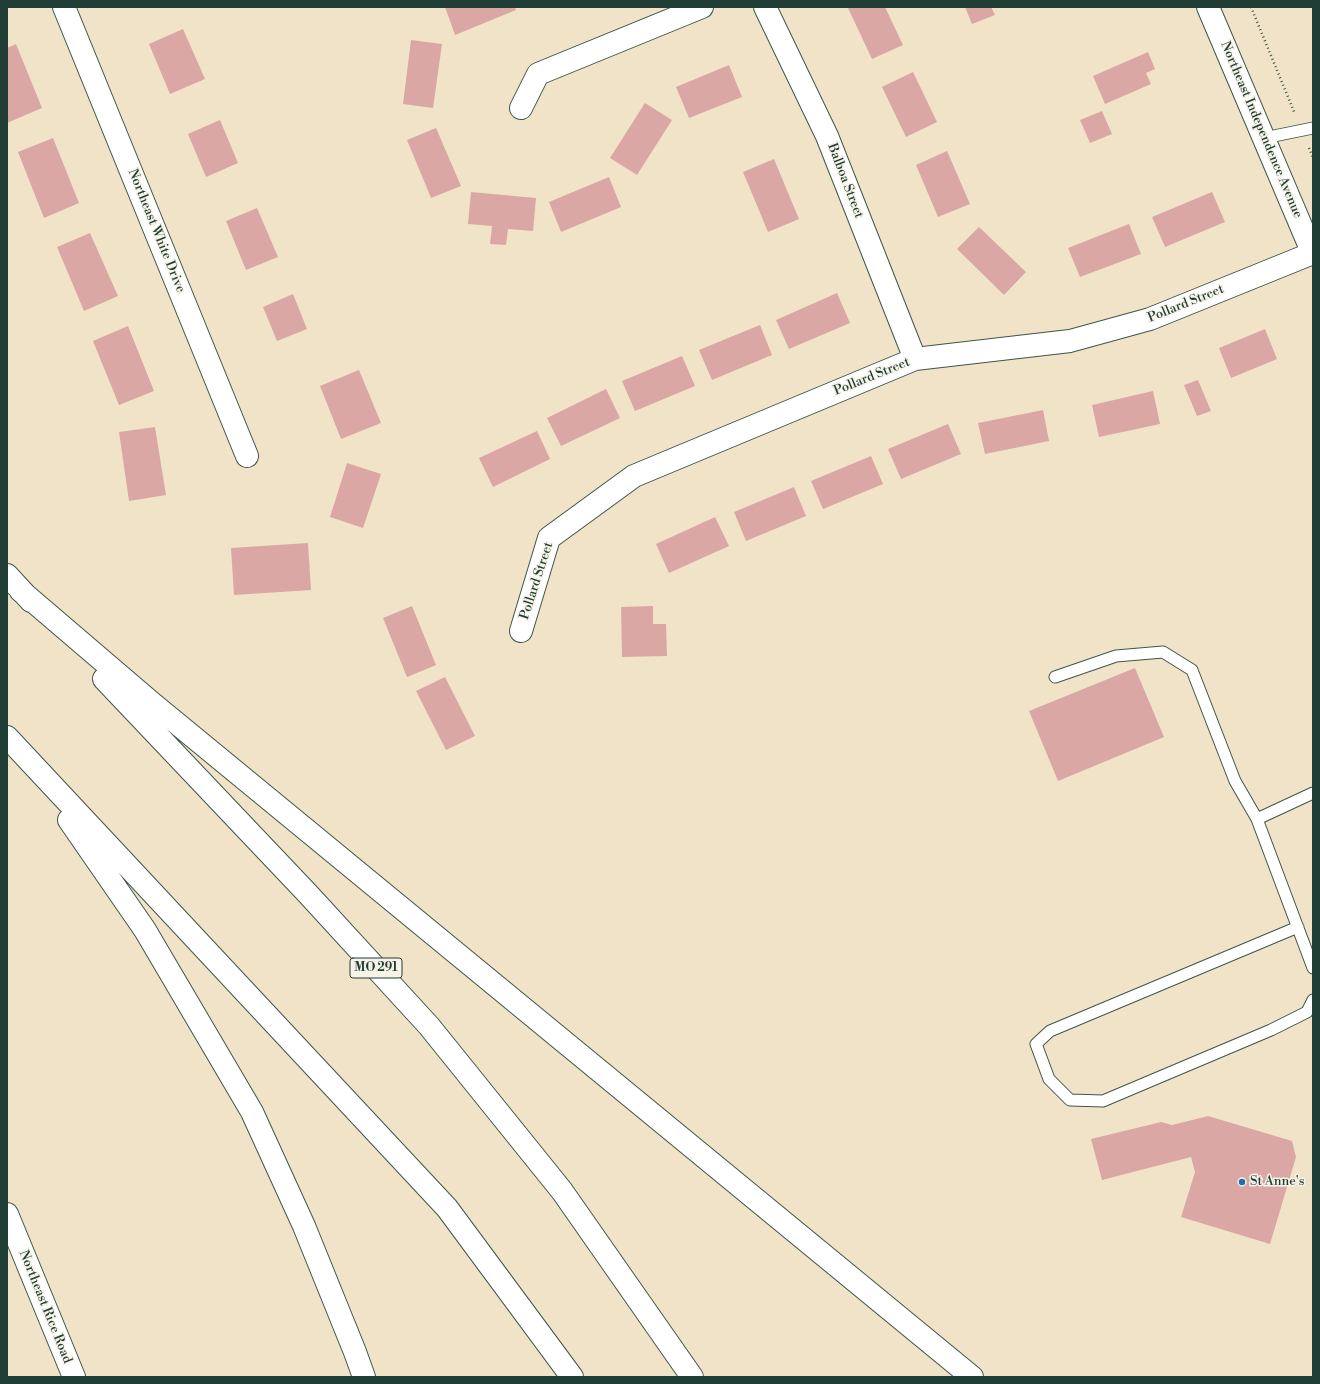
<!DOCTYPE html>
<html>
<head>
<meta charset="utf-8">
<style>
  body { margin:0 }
  #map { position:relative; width:1320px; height:1384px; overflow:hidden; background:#f1e3c8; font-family:"Libre Bodoni",serif }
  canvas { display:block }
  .frame { position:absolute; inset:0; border:8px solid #1f3d34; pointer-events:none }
</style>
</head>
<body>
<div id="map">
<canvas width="1320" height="1384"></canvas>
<div class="frame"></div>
</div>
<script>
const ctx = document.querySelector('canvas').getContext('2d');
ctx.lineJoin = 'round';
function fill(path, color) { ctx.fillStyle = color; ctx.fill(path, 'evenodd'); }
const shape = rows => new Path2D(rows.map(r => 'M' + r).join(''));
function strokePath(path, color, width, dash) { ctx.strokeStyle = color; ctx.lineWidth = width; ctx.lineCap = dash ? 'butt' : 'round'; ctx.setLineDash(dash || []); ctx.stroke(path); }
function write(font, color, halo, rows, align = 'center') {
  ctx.font = font + ' "Libre Bodoni",serif'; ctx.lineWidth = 3; ctx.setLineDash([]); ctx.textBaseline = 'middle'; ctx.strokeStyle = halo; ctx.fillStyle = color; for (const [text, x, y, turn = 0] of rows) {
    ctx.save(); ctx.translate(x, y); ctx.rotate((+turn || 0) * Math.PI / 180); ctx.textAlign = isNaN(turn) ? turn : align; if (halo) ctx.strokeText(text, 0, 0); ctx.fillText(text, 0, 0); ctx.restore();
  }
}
const building = shape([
  [445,7,515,7,516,10,455,35],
  [851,7,885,7,903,45,872,59,848,8],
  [965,7,991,7,995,15,972,24],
  [183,29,205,79,170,94,149,44],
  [411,40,442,44,433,108,403,104],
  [16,44,42,108,7,123,7,48],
  [1148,52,1155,69,1146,73,1151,84,1105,104,1093,76],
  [729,65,742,97,689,118,676,87],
  [913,72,937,122,906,137,882,87],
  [645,103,672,120,637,175,610,158],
  [1102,111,1112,134,1090,143,1080,120],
  [220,120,238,163,206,177,188,134],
  [436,128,461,186,431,198,407,140],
  [53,138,79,203,44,218,18,152],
  [947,151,970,204,938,217,916,165],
  [774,159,799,219,768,232,743,172],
  [609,177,621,207,561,232,549,202],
  [471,192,536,198,533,231,508,229,506,245,490,244,492,226,468,224],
  [1212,192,1225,222,1165,247,1152,217],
  [257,208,278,257,246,270,226,221],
  [1129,224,1141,254,1080,277,1068,248],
  [979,227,1026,272,1004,295,957,249],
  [90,233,118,296,84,311,57,247],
  [837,293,850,323,789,349,776,320],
  [293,294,307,329,277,341,263,307],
  [760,325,772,355,712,380,699,350],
  [128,326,154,391,119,405,93,341],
  [1265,329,1277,359,1231,378,1219,348],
  [682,356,695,386,635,411,622,381],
  [359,370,381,423,341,439,320,386],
  [1198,380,1211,411,1197,416,1184,385],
  [606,389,620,418,561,446,547,418],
  [1153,391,1160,424,1099,437,1092,405],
  [1043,410,1049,441,985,454,978,423],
  [948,424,961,454,901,479,888,449],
  [155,427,166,495,129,501,119,432],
  [537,431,550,459,493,487,479,458],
  [871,456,883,484,823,509,811,481],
  [347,463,381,474,363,528,330,517],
  [794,487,806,516,746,541,734,512],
  [715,517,729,546,669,573,656,544],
  [308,543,311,590,234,595,231,548],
  [412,606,436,665,407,677,383,618],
  [653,606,653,624,666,624,667,656,622,657,621,607],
  [1135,668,1164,737,1058,781,1029,711],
  [445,677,475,736,446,750,416,691],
  [1208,1116,1292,1141,1296,1157,1270,1244,1181,1217,1195,1172,1191,1157,1102,1180,1091,1139,1161,1122,1172,1125]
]);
const path = shape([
  [1251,7,1295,114],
  [1309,148,1313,158]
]);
const lane = shape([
  [1264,138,1313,128],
  [1055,677,1116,656,1163,652,1192,670,1235,781,1257,819,1313,793],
  [1257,819,1313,968],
  [1298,927,1050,1031,1036,1044,1049,1079,1070,1100,1103,1101,1271,1030,1307,1012,1313,1000]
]);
const street = shape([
  [64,7,247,456],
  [765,7,827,136,915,359],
  [521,108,538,74,702,7],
  [521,631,549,538,634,476,915,359,1070,341,1150,319,1313,253],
  [7,1214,74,1377]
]);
const secondary = shape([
  [1208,7,1313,254]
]);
const highway = shape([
  [7,575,31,601],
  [21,591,152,703,972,1377],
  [104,679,308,894,429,1026,562,1191,692,1377],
  [7,737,447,1208,572,1377],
  [69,820,145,930,252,1112,304,1226,355,1352,364,1377]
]);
const markers = [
  [1242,1182,4,"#1f6fb2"]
];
const shields = [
  [376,968,52]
];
const shieldNames = [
  ["MO 291",376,968]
];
const streetNames = [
  ["Northeast Independence Avenue",1261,130,67],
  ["Balboa Street",845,181,69],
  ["Northeast White Drive",156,231,68],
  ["Pollard Street",1186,304,-22],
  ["Pollard Street",872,377,-22],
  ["Pollard Street",537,581,-72],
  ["Northeast Rice Road",45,1307,68]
];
const poiNames = [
  ["St Anne's",1250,1182]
];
fill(building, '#dba7a5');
strokePath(lane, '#3e564a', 13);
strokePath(street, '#3e564a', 24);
strokePath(secondary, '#3e564a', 24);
strokePath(highway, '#3e564a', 24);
strokePath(path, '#3e564a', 2.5, [1, 3]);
strokePath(lane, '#fff', 11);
strokePath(street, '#fff', 22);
strokePath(secondary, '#fff', 22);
strokePath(highway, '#fff', 22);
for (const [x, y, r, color] of markers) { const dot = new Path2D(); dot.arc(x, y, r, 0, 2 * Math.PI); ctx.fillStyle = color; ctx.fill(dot); strokePath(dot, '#f7f3e8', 1.5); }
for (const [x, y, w] of shields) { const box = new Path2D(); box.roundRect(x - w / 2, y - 10, w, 20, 3); ctx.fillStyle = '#f7f3e8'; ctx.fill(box); strokePath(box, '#1f3d34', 1); }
write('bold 12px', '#1f3d34', null, shieldNames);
write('13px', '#1f3d34', '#f7f3e8', streetNames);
write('13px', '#1f3d34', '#f7f3e8', poiNames, 'left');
</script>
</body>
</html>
